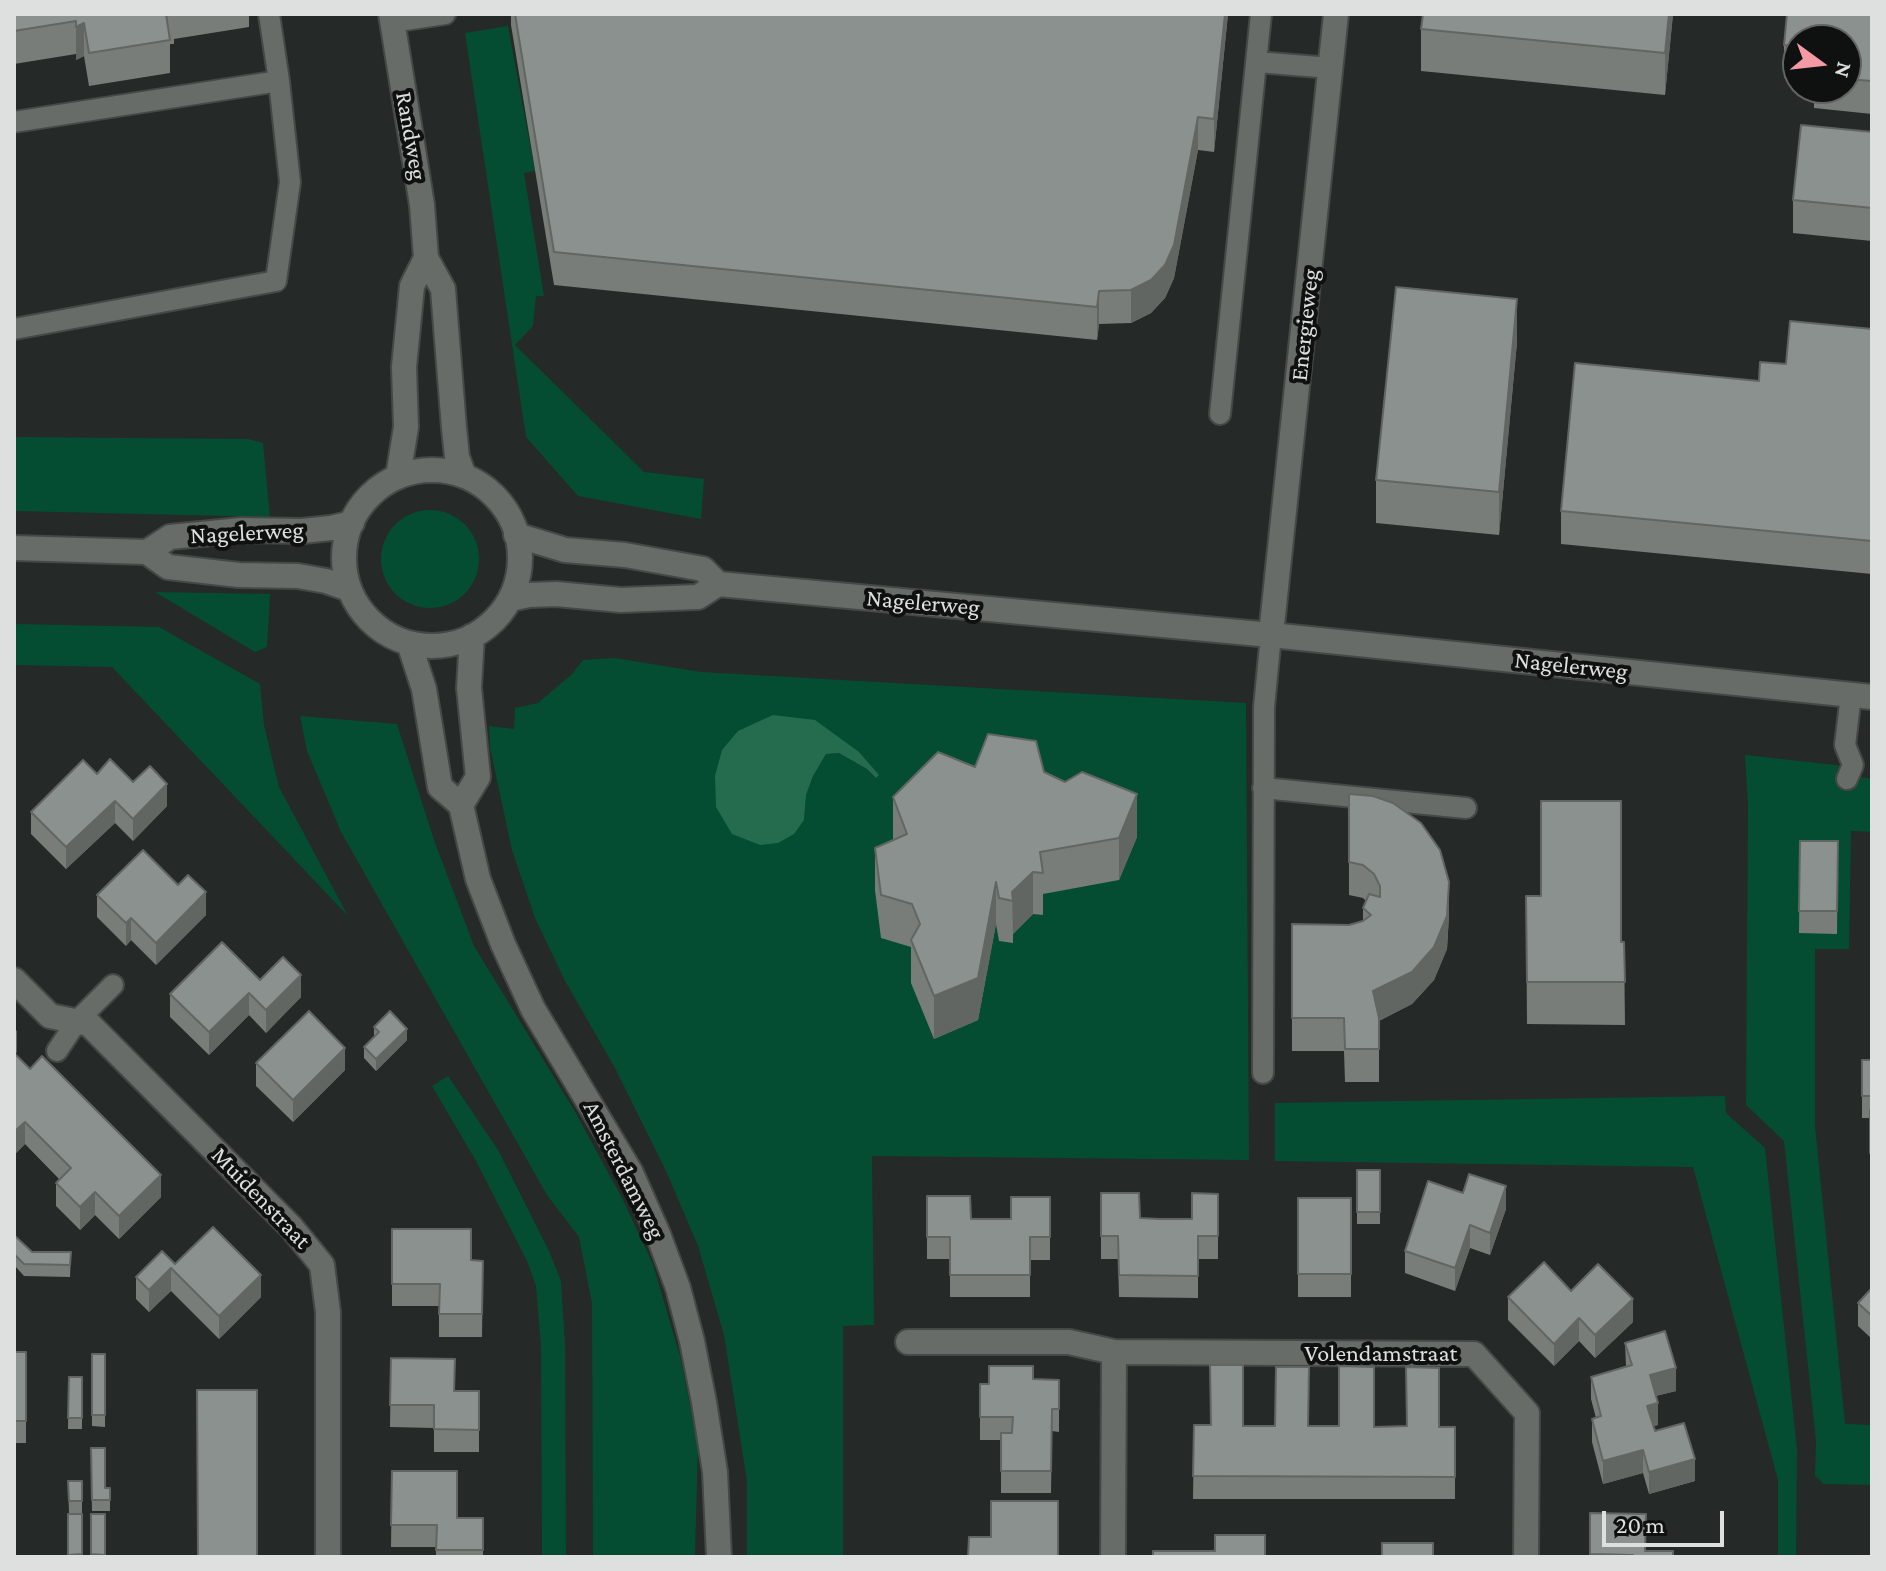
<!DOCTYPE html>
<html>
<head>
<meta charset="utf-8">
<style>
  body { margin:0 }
  #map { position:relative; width:1886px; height:1571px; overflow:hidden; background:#252927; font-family:"Crimson Pro",serif }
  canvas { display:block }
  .frame { position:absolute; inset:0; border:16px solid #dde0de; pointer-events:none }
  .north { position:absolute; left:1782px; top:24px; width:80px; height:80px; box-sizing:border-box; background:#0f1110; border:2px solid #616462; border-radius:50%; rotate:105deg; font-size:22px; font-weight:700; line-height:32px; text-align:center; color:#dde0de }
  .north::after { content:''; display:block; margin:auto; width:28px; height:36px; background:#f49aa5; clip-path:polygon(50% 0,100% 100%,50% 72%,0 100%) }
  .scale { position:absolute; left:1602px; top:1511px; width:122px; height:36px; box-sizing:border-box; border:4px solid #dde0de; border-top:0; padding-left:10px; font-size:24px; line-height:28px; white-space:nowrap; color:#dde0de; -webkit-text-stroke:6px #0f1110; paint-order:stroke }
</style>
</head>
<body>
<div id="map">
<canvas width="1886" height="1571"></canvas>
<div class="frame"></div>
<div class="north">N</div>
<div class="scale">20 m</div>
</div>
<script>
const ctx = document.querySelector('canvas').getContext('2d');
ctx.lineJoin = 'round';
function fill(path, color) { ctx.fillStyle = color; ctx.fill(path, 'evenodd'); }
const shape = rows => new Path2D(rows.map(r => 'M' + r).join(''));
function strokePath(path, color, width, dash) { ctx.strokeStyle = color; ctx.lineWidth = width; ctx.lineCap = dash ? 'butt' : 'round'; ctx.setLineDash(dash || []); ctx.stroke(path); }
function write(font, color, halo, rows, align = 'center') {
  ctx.font = font + ' "Crimson Pro",serif'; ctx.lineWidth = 8; ctx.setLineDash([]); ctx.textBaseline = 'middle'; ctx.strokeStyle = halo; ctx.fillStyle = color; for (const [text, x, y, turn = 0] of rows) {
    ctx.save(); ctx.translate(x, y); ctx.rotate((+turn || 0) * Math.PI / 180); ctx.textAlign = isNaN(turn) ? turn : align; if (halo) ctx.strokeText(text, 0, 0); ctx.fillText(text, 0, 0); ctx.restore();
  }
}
const green = shape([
  [508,26,535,171,524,173,544,296,536,296,533,326,515,345,644,472,704,479,701,519,578,496,526,437,465,33],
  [14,437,248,439,263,443,270,517,14,511],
  '381 559a49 49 0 1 1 98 0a49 49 0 1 1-98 0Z',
  [155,592,270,594,267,647,255,652],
  [14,624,159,627,260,684,264,725,279,787,348,916,112,667,14,665],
  [615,658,701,672,1246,703,1249,1160,872,1156,874,1325,843,1326,843,1557,747,1557,747,1481,724,1335,698,1246,666,1171,615,1068,565,981,535,918,512,850,490,748,489,726,514,729,515,708,538,703,572,674,583,660],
  [773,715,879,775,875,778,867,769,839,753,826,754,813,776,806,795,804,820],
  [300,716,397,724,434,840,474,946,574,1110,623,1200,653,1264,680,1356,698,1444,695,1557,593,1557,592,1303,579,1237,547,1195,341,832,307,751],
  [1745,755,1863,768,1860,777,1872,779,1872,832,1851,831,1849,949,1815,949,1815,1126,1845,1424,1872,1425,1872,1485,1824,1484,1815,1476,1816,1441,1784,1141,1746,1105,1748,805],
  [448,1076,498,1150,549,1251,561,1281,565,1345,566,1557,542,1557,541,1347,536,1286,527,1261,476,1161,432,1086],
  [1725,1096,1726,1113,1765,1148,1797,1449,1796,1557,1778,1557,1778,1480,1693,1167,1275,1161,1275,1103]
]);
const water = shape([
  [773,715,815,720,859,752,879,775,876,778,867,769,839,753,826,754,813,776,806,795,804,820,794,834,778,843,760,845,732,834,716,807,715,776,722,750,738,731]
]);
const lane = shape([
  [269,14,279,81],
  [392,22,445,14],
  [1257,62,1331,68],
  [14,122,279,81,290,182,276,281,14,329],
  [1220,414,1261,14],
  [1847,779,1853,765,1845,745,1851,695],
  [1263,788,1466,808],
  [57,1051,77,1021,113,985],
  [1263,1073,1264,707,1271,635]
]);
const street = shape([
  [1271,635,1336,14],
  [14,980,50,1016,89,1024,291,1227,322,1265,328,1312,328,1557],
  [908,1342,1069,1342,1114,1352,1113,1557],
  [1114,1352,1474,1354,1527,1413,1526,1557]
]);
const secondary = shape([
  [391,14,422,205,426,258,443,289,454,428,457,457,464,476],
  '344 558a88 88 0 1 1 176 0a88 88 0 1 1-176 0Z',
  [398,477,406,427,404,367,412,286,426,258],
  [516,535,565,550,625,555,703,569,718,584],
  [14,548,147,552,170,537,242,530,302,531,331,528,352,523],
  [147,552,168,567,239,575,298,576,326,581,349,589],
  [510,599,529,595,556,594,621,600,698,597,718,584,1271,635,1872,697],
  [409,643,424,689,440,787,461,805,478,879,503,944,533,1009,631,1173,658,1234,678,1288,692,1341,704,1402,715,1472,719,1557],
  [461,805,478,777,469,688,472,636]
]);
const wall = shape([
  [14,14,249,14,249,27,174,39,174,44,170,44,170,73,89,86,84,56,76,60,76,54,14,64],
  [511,14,1228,14,1214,152,1198,150,1174,278,1165,298,1151,313,1131,323,1099,324,1097,340,554,285,511,25],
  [1423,14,1673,14,1665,95,1421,71,1421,29],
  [1872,14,1872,114,1814,108,1814,88,1846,88,1846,40,1798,40,1798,79,1784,78,1784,45],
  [1872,132,1872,241,1793,233,1793,200],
  [1872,329,1872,574,1561,544,1561,511,1786,364],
  [1517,342,1499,535,1376,523,1376,480],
  [975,767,1044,772,1137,837,1119,880,1043,894,1043,915,1033,914,1013,934,1013,943,999,941,996,924,978,1020,934,1039,911,983,911,947,881,938,875,890,875,848,893,840,893,797],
  [97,774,133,782,167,806,133,841,115,823,66,869,31,834,31,812],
  [1349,794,1449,915,1447,949,1434,980,1412,1004,1379,1021,1379,1082,1345,1082,1344,1051,1292,1051,1292,924,1349,925,1363,921,1363,908,1366,901,1363,898,1349,895],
  [1800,841,1838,841,1837,934,1799,933],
  [97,895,206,915,156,965,131,940,126,946,97,917],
  [1526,896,1541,896,1621,942,1624,942,1625,1025,1527,1024],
  [260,980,301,997,266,1033,249,1015,209,1055,170,1017,170,994],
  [14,1027,17,1052,15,1054,161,1197,119,1239,95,1215,80,1230,56,1206,56,1183,60,1180,25,1144,14,1155],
  [374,1027,407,1040,376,1071,364,1058,364,1047,374,1037],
  [1862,1060,1872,1060,1872,1176,1870,1176,1870,1118,1862,1118],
  [256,1063,345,1070,293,1122,256,1086],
  [1357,1170,1380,1170,1380,1224,1357,1224],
  [1101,1193,1140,1218,1192,1219,1218,1194,1218,1259,1198,1259,1198,1298,1119,1297,1118,1259,1101,1259],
  [927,1196,971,1219,1011,1219,1050,1197,1050,1260,1030,1260,1030,1297,950,1297,950,1259,927,1259],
  [1298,1198,1351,1198,1351,1297,1298,1297],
  [1506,1209,1490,1255,1470,1248,1455,1291,1405,1273,1405,1251],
  [392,1229,471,1260,483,1261,482,1337,439,1337,439,1306,392,1306],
  [14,1237,32,1252,71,1252,70,1277,24,1276,14,1265],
  [175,1264,261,1297,219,1339,171,1291,149,1312,136,1299,136,1277],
  [1872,1288,1872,1339,1858,1326,1858,1303],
  [1571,1291,1633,1322,1595,1358,1579,1341,1554,1366,1508,1320,1508,1297],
  [1625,1343,1676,1391,1656,1396,1658,1425,1653,1426,1655,1431,1695,1481,1649,1494,1643,1473,1603,1484,1592,1442,1592,1419,1596,1418,1591,1399,1591,1377,1626,1366],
  [14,1352,26,1352,26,1443,14,1443],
  [92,1354,105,1354,105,1427,92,1426],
  [391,1358,455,1391,479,1391,479,1452,434,1452,434,1428,390,1427],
  [69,1377,82,1377,82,1429,68,1429],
  [1033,1379,1059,1380,1059,1432,1052,1431,1051,1493,1001,1493,1001,1440,980,1440,980,1384],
  [1194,1425,1455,1427,1455,1499,1193,1499],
  [91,1448,105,1488,110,1488,110,1511,92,1511],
  [392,1471,457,1518,483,1518,483,1557,436,1557,436,1547,391,1547],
  [68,1481,82,1481,82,1513,69,1513],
  [1058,1501,1058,1557,968,1557,991,1537],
  [1590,1513,1646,1551,1673,1557,1590,1557],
  [68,1514,82,1514,82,1557,68,1557],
  [105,1514,105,1557,91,1557,91,1554]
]);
const shadedWall = shape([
  [1225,14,1228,14,1214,152,1214,119],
  [1669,14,1673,14,1665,95,1665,53],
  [84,23,84,56,76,60,76,27],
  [1198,117,1198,150,1174,278,1165,298,1151,313,1131,323,1131,290],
  [1099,291,1099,324,1097,340,1097,307],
  [1517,299,1517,342,1499,535,1499,492],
  [167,784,167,806,133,841,133,819],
  [1137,794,1137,837,1119,880,1119,838],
  [115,801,115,823,66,869,66,847],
  [1033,872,1033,914,1013,934,1012,892],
  [996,882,996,924,978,1020,934,1039,934,996],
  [1449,882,1449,915,1447,949,1434,980,1412,1004,1373,1024,1373,991],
  [206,892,206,915,156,965,156,943],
  [131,918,131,940,126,946,126,923],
  [301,975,301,997,266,1033,266,1010],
  [249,993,249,1015,209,1055,209,1032],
  [407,1029,407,1040,376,1071,376,1059],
  [17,1030,17,1052,14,1055,14,1033],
  [345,1048,345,1070,293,1122,293,1100],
  [25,1122,25,1144,14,1155,14,1132],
  [161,1175,161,1197,119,1239,119,1216],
  [1506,1186,1506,1209,1490,1255,1490,1233],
  [95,1192,95,1215,80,1230,80,1207],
  [1470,1225,1470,1248,1455,1291,1455,1268],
  [171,1268,171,1291,149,1312,149,1290],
  [261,1275,261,1297,219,1339,219,1316],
  [1633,1299,1633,1322,1595,1358,1595,1335],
  [1579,1318,1579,1341,1554,1366,1554,1344],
  [1676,1368,1676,1391,1650,1397,1650,1375],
  [1658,1403,1658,1425,1647,1428,1647,1406],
  [1643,1450,1643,1473,1603,1484,1603,1461],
  [1695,1459,1695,1481,1649,1494,1649,1472]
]);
const building = shape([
  [14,14,166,14,170,40,89,53,84,23,76,27,76,21,14,31,14,14],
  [515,14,1225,14,1214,119,1198,117,1174,245,1165,265,1151,280,1131,290,1099,291,1097,307,554,252,515,14],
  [1423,14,1669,14,1665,53,1421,29,1423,14],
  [1787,14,1872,14,1872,81,1846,79,1846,40,1798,40,1798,46,1784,45,1787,14],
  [1801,125,1872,132,1872,208,1793,200,1801,125],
  [1396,287,1517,299,1499,492,1376,480,1396,287],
  [1790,321,1872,329,1872,541,1561,511,1575,363,1759,381,1760,362,1786,364,1790,321],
  [988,734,1036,741,1044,772,1065,782,1082,772,1137,794,1119,838,1040,852,1043,873,1033,872,1012,892,1013,901,999,898,996,882,978,978,934,996,911,940,920,924,912,904,881,895,875,848,907,834,893,797,938,752,975,767,988,734],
  [110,759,133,782,150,766,167,784,133,819,115,801,66,847,31,812,83,760,97,774,110,759],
  [1349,794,1373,796,1393,803,1421,823,1440,850,1449,882,1447,916,1434,947,1412,972,1373,991,1379,1018,1379,1049,1345,1049,1344,1018,1292,1018,1292,924,1349,925,1363,921,1371,915,1363,908,1369,894,1380,897,1380,886,1374,874,1363,865,1349,862,1349,794],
  [1541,801,1621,801,1621,942,1624,942,1625,982,1527,982,1526,896,1541,896,1541,801],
  [1800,841,1838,841,1837,911,1799,911,1800,841],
  [143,850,178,885,188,875,206,892,156,943,131,918,126,923,97,895,143,850],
  [222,942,260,980,283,957,301,975,266,1010,249,993,209,1032,170,994,222,942],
  [309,1011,345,1048,293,1100,256,1063,309,1011],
  [390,1011,407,1029,376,1059,364,1047,379,1032,374,1027,390,1011],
  [14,1053,30,1069,42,1056,161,1175,119,1216,95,1192,80,1207,56,1183,71,1168,25,1122,14,1132,14,1053],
  [1862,1060,1872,1060,1872,1096,1862,1096,1862,1060],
  [1870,1110,1872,1110,1872,1153,1870,1153,1870,1110],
  [1357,1170,1380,1170,1380,1212,1357,1212,1357,1170],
  [1469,1174,1506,1186,1490,1233,1470,1225,1455,1268,1405,1251,1428,1181,1463,1193,1469,1174],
  [1101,1193,1139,1193,1140,1218,1159,1219,1192,1219,1192,1193,1218,1194,1218,1236,1198,1236,1198,1276,1119,1275,1118,1236,1101,1236,1101,1193],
  [927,1196,970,1196,971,1219,1011,1219,1011,1197,1050,1197,1050,1237,1030,1237,1030,1275,950,1275,950,1237,927,1237,927,1196],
  [1298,1198,1351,1198,1351,1274,1298,1274,1298,1198],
  [213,1227,261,1275,219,1316,171,1268,149,1290,136,1277,162,1251,175,1264,213,1227],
  [392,1229,471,1229,471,1260,483,1261,482,1314,439,1314,440,1284,392,1284,392,1229],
  [15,1236,32,1252,71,1252,70,1265,24,1264,14,1254,14,1237,15,1236],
  [1544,1262,1571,1291,1598,1264,1633,1299,1595,1335,1579,1318,1554,1344,1508,1297,1544,1262],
  [1872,1288,1872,1316,1858,1303,1872,1288],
  [1665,1331,1676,1368,1650,1375,1658,1403,1647,1406,1655,1431,1684,1423,1695,1459,1649,1472,1643,1450,1603,1461,1592,1419,1601,1416,1591,1377,1632,1365,1625,1343,1665,1331],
  [14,1352,26,1352,26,1421,14,1421,14,1352],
  [92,1354,105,1354,105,1415,92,1415,92,1354],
  [391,1358,455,1359,454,1391,479,1391,479,1430,434,1429,434,1405,390,1405,391,1358],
  [1210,1365,1243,1365,1243,1426,1275,1426,1276,1367,1309,1367,1308,1426,1339,1426,1339,1366,1374,1367,1374,1427,1407,1426,1406,1367,1439,1368,1439,1427,1455,1427,1455,1477,1193,1476,1194,1425,1211,1425,1210,1365],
  [989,1366,1033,1366,1033,1379,1059,1380,1059,1409,1052,1409,1051,1471,1001,1471,1001,1433,1012,1433,1013,1417,980,1417,980,1384,989,1384,989,1366],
  [69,1377,82,1377,82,1418,68,1418,69,1377],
  [197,1390,257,1390,257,1557,198,1557,197,1390],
  [91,1448,105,1448,105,1488,110,1488,110,1500,92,1500,91,1448],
  [392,1471,457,1471,457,1518,483,1518,483,1550,436,1550,437,1525,391,1525,392,1471],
  [68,1481,82,1481,82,1501,69,1501,68,1481],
  [991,1501,1058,1501,1058,1556,968,1557,969,1537,991,1537,991,1501],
  [1590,1513,1646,1514,1645,1551,1673,1551,1673,1557,1633,1557,1633,1555,1590,1554,1590,1513],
  [68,1514,82,1514,82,1554,68,1555,68,1514],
  [91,1514,105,1514,105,1555,91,1554,91,1514],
  [1215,1535,1265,1535,1265,1557,1153,1557,1153,1551,1215,1551,1215,1535],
  [1382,1543,1433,1543,1433,1557,1382,1557,1382,1543]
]);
const streetNames = [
  ["Randweg",411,136,80],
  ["Energieweg",1305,325,-84],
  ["Nagelerweg",247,533,-3],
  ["Nagelerweg",923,603,5],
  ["Nagelerweg",1571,666,6],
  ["Amsterdamweg",624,1170,63],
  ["Muidenstraat",261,1198,46],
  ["Volendamstraat",1381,1354]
];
fill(green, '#044d33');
fill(water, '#256c4e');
strokePath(lane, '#444846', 24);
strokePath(street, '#444846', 28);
strokePath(secondary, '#444846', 28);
strokePath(lane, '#676c69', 20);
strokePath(street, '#676c69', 24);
strokePath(secondary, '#676c69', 24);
fill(wall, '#787d7a');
fill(shadedWall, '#616663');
fill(building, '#8b918e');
strokePath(building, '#616663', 2);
write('24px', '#dde0de', '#0f1110', streetNames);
</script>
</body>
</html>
